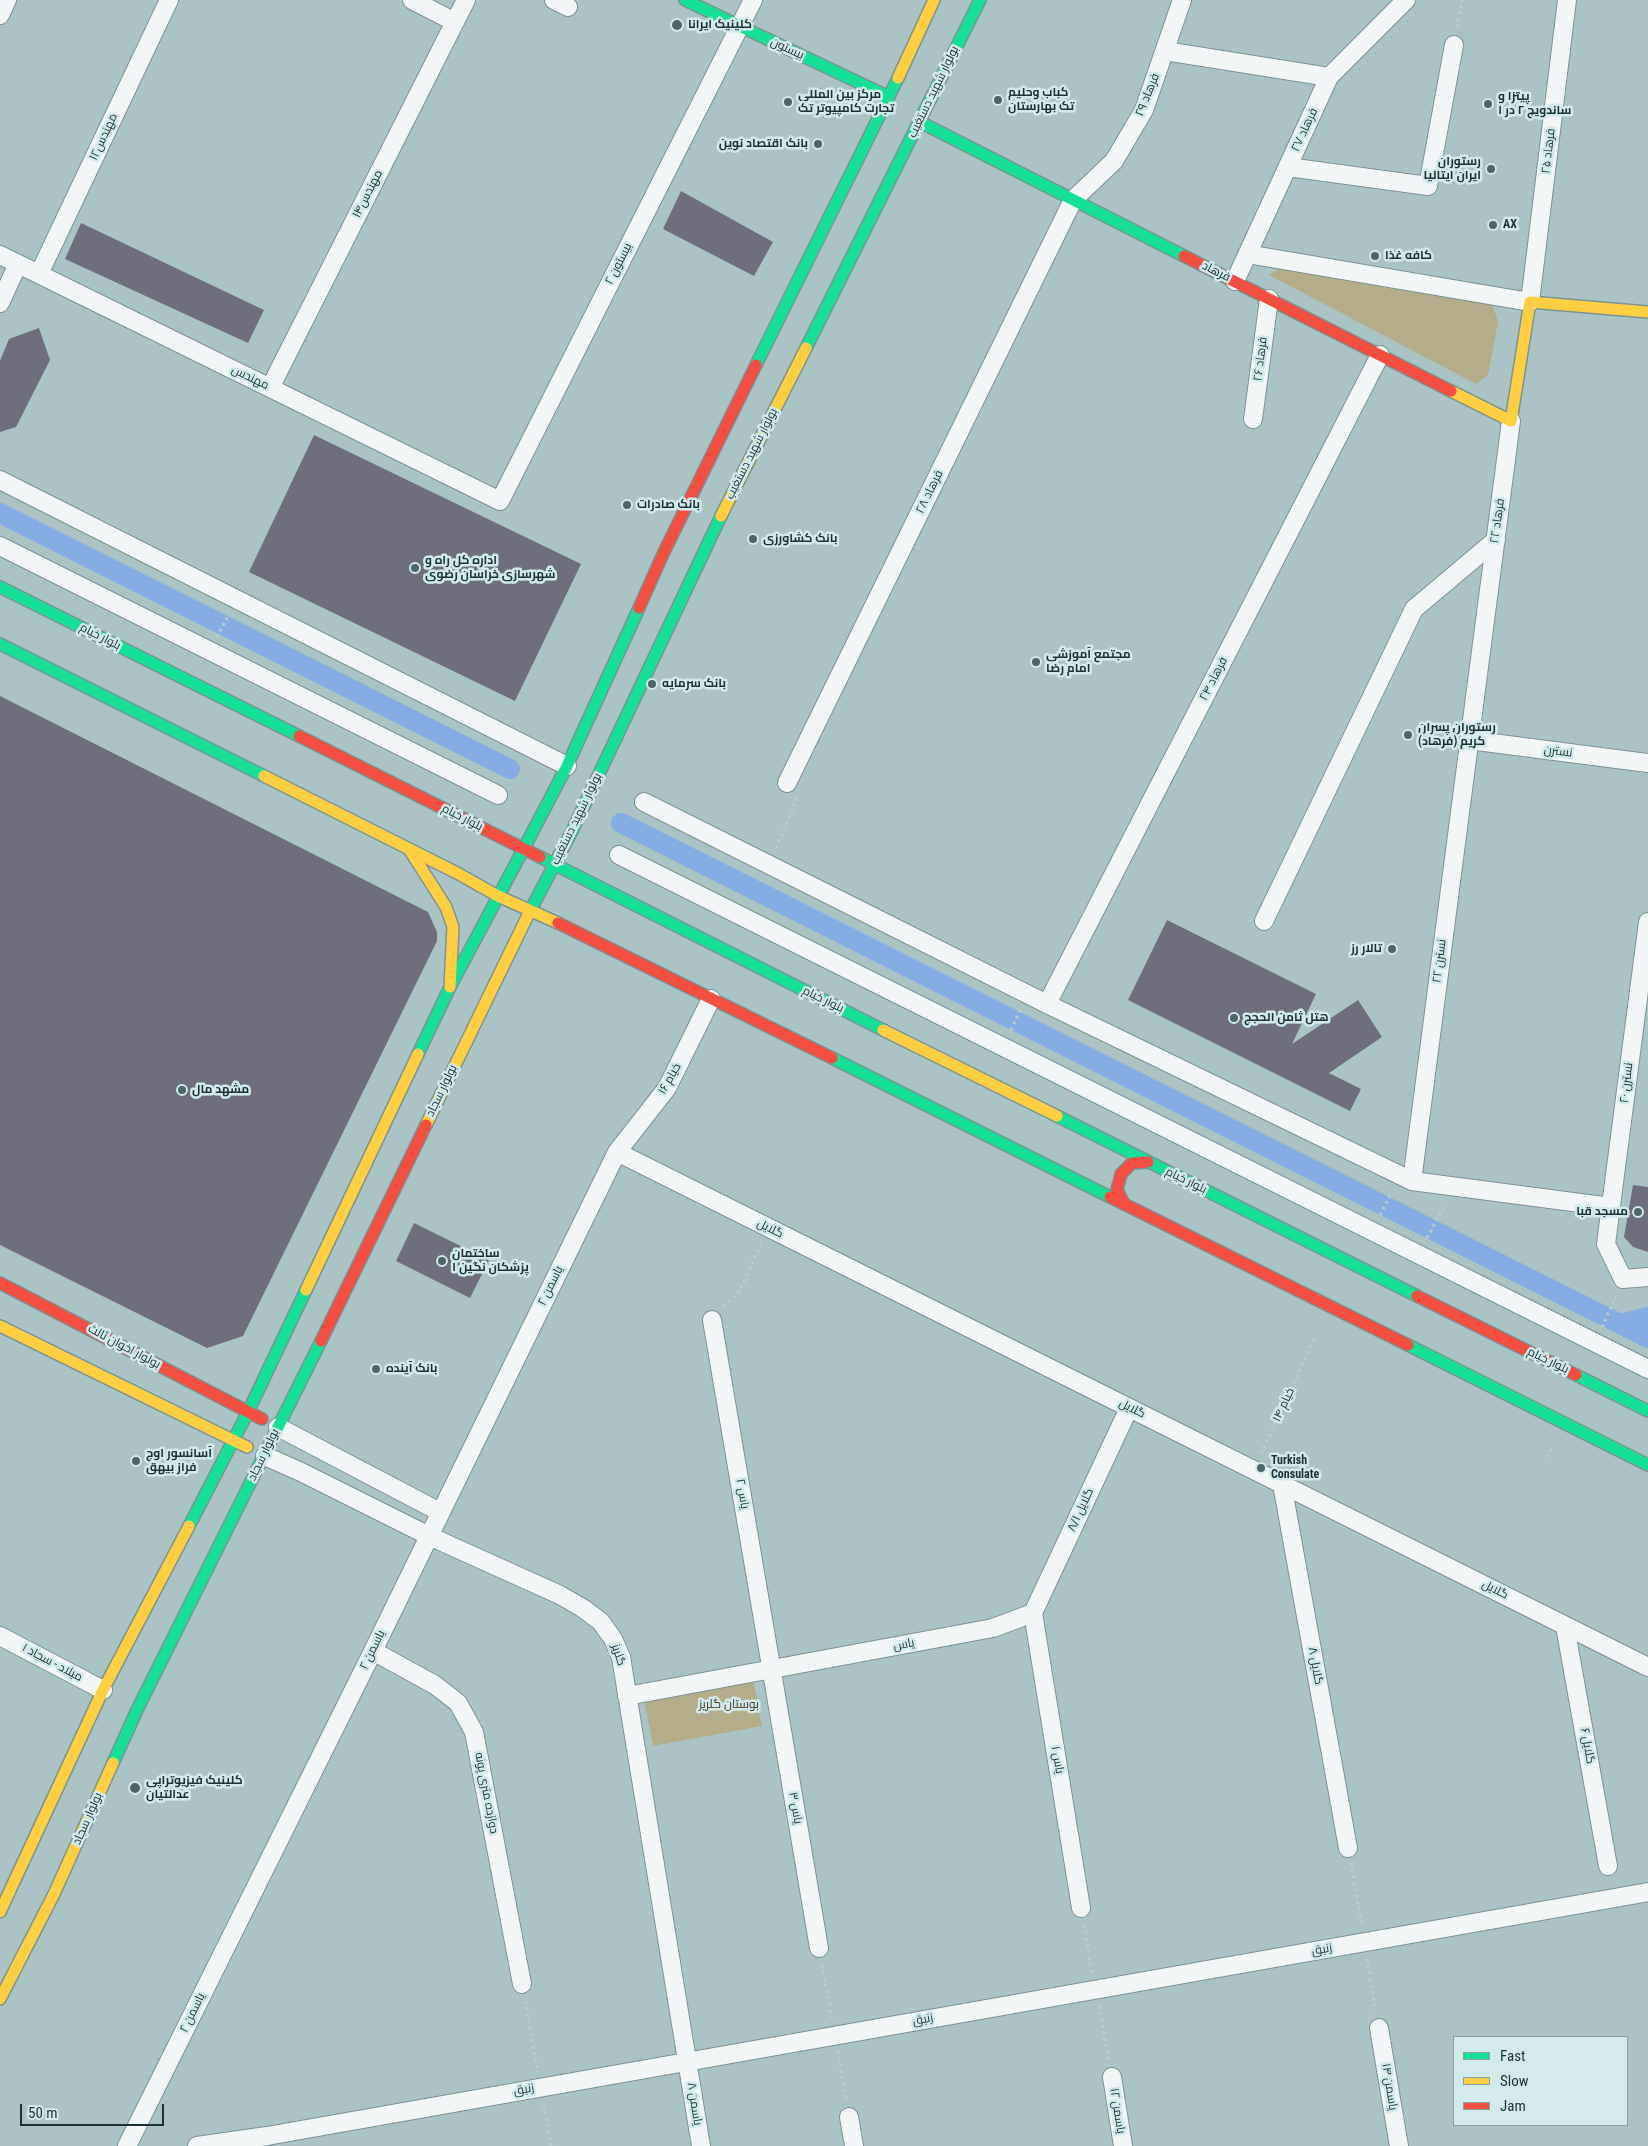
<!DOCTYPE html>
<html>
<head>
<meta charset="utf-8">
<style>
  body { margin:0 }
  #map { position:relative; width:1648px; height:2146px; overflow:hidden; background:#aac4c6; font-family:"Roboto Condensed",sans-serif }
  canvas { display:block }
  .legend { position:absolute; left:1453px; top:2036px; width:175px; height:90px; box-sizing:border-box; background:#d1eaec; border:1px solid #89a0a2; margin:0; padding:6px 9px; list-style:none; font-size:15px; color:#1d3233 }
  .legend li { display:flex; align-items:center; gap:10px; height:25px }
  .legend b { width:25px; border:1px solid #89a0a2 }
  .scale { position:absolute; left:20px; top:2104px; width:144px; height:22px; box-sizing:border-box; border:2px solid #1d3233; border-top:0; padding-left:6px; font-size:15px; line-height:18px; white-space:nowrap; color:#1d3233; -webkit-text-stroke:4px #d1eaec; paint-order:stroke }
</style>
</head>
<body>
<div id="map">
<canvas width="1648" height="2146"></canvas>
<ul class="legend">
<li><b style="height:6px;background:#16e098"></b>Fast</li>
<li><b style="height:6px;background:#ffcf43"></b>Slow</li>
<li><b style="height:6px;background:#f24e42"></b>Jam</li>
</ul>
<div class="scale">50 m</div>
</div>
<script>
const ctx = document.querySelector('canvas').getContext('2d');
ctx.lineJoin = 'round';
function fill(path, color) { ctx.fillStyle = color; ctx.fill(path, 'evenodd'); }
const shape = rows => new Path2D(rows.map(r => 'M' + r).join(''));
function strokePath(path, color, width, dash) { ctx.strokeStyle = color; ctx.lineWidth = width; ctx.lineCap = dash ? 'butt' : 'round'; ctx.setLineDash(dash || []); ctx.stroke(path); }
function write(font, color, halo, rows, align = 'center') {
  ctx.font = font + ' "Roboto Condensed",Cairo,sans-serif'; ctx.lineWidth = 5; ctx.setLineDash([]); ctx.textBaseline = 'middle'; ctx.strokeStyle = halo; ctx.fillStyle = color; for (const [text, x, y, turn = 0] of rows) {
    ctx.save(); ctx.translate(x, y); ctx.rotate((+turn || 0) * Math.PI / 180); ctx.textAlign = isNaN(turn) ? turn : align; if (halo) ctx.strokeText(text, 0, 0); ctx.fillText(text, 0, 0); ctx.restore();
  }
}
const green = shape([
  [1284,265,1492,303,1498,322,1488,375,1476,384,1269,275],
  [752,1673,762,1726,653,1746,643,1694]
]);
const canal = shape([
  [0,513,510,769],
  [621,823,1648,1338],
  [1620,1324,1648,1317]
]);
const building = shape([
  [681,191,773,242,754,276,663,229],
  [81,223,264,310,248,343,65,259],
  [39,328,50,360,16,427,0,432,0,361,9,339],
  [314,435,581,564,515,701,249,572],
  [0,696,428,912,437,932,437,941,243,1336,207,1348,0,1245],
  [1167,920,1316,994,1292,1044,1358,1000,1382,1037,1329,1073,1361,1089,1350,1111,1128,1000],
  [1633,1185,1648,1187,1648,1252,1633,1247,1624,1237],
  [414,1223,489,1260,470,1298,396,1261]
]);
const path = shape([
  [1457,27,1462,0],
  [217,637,229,614],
  [776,848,798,797],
  [1011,1030,1021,1009],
  [1380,1215,1392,1192],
  [1427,1238,1445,1204],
  [724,1307,739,1292,762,1242],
  [1602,1327,1617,1294],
  [1261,1454,1314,1339],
  [1548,1457,1553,1444],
  [1351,1863,1362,1926],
  [1084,1925,1092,1973],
  [1367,1959,1376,2012],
  [822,1965,832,2018],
  [525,2001,538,2072],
  [1099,2006,1109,2062],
  [838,2051,846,2099],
  [544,2105,551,2146]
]);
const street = shape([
  [412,0,455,22],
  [554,0,568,7],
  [0,15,7,0],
  [1165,51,1329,77],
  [1288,167,1428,186,1454,45],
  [1247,254,1530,302,1567,0],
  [0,255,500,501,753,0],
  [39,274,169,0],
  [1235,281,1329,77,1406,0],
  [0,303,18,264],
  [270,388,466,0],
  [1253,419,1269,299],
  [0,480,567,766],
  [0,546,498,795],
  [1469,740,1648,763],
  [787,783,1073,200,1114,161,1144,110,1182,0],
  [644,802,1047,1004,1412,1181,1611,1207],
  [619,855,1648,1369],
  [1264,921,1414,609,1496,540],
  [1648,922,1606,1244,1623,1279,1648,1277],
  [1047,1004,1380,355],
  [617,1152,1648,1667],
  [1412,1181,1511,421],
  [712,1320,819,1948],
  [278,1427,440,1512],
  [265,1456,301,1472,429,1536,560,1595,584,1609,601,1622,613,1639,621,1657,701,2146],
  [1282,1484,1348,1848],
  [1033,1613,1081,1908],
  [1033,1613,1129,1408],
  [1565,1626,1608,1866],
  [0,1636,103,1690],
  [373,1651,435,1685,458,1703,474,1732,522,1984],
  [627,1696,993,1628,1033,1613],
  [1379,2028,1399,2146],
  [1112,2077,1123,2146],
  [849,2117,854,2146],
  [127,2146,373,1651,617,1152,667,1088,711,999],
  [197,2146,267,2136,1648,1892]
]);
const fast = shape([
  [685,0,889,97],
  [920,122,1184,256],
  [806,348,980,0],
  [756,365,898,78],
  [0,587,299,736],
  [0,644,264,776],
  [523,850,567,766,639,608],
  [540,857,883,1030],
  [530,911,572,831,721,516],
  [418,1054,450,987,523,850],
  [832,1058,1110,1197],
  [1057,1116,1417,1296],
  [1408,1345,1648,1465],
  [1576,1375,1648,1411],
  [189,1526,248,1412,306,1290],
  [113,1763,137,1710,321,1341]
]);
const slow = shape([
  [898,78,934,0],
  [1451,391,1511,421,1530,302,1648,312],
  [721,516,806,348],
  [264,776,457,873,498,896,558,923],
  [409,849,446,907,453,927,450,987],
  [883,1030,1057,1116],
  [426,1125,530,911],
  [306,1290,418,1054],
  [0,1326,247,1447],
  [0,1912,103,1690,189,1526],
  [0,1999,54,1894,113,1763]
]);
const jam = shape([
  [1184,256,1451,391],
  [639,608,663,554,756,365],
  [299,736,540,857],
  [558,923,832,1058],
  [1110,1197,1408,1345],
  [1124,1204,1117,1190,1121,1174,1132,1163,1148,1162],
  [0,1283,262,1419],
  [1417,1296,1576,1375],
  [321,1341,426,1125]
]);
const markers = [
  [677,25,6,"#4e6566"],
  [998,100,5,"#4e6566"],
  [788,102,5,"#4e6566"],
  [1488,104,5,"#4e6566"],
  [818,144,5,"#4e6566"],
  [1491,169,5,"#4e6566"],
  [1493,225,5,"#4e6566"],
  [1375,256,5,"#4e6566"],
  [627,505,5,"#4e6566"],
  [753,539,5,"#4e6566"],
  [415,568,5,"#4e6566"],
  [1036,662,5,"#4e6566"],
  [652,684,5,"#4e6566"],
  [1408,735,5,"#4e6566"],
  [1392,949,5,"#4e6566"],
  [1234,1018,5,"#4e6566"],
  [182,1090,5,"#4e6566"],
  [1638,1212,5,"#4e6566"],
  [442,1261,5,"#4e6566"],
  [376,1369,5,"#4e6566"],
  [136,1461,5,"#4e6566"],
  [1261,1468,5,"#4e6566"],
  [135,1788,6,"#4e6566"]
];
const poiNames = [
  ["کلینیک ایرانا",688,25],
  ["کباب وحلیم",1008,93],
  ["تک بهارستان",1008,107],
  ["مرکز بین المللی",798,95],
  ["تجارت کامپیوتر تک",798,109],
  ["پیتزا و",1498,97],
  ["ساندویچ ۲ در ۱",1498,111],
  ["بانک اقتصاد نوین",808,144,"right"],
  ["رستوران",1481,162,"right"],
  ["ایران ایتالیا",1481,176,"right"],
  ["AX",1503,225],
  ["کافه غذا",1385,256],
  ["بانک صادرات",637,505],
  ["بانک کشاورزی",763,539],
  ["اداره کل راه و",425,561],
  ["شهرسازی خراسان رضوی",425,575],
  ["مجتمع آموزشی",1046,655],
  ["امام رضا",1046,669],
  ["بانک سرمایه",662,684],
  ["رستوران پسران",1418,728],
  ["کریم (فرهاد)",1418,742],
  ["تالار رز",1382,949,"right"],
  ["هتل ثامن الحجج",1244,1018],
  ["مشهد مال",192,1090],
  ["مسجد قبا",1628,1212,"right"],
  ["ساختمان",452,1254],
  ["پزشکان نگین ۱",452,1268],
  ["بانک آینده",386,1369],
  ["آسانسور اوج",146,1454],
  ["فراز بیهق",146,1468],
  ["Turkish",1271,1461],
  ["Consulate",1271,1475],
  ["کلینیک فیزیوتراپی",146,1781],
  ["عدالتیان",146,1795]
];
const streetNames = [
  ["بیستون",787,49,25],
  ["بولوار شهید دستغیب",934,92,-64],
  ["فرهاد ۲۹",1148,95,-68],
  ["فرهاد ۲۷",1305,130,-65],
  ["مهندس۱۲",104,137,-65],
  ["فرهاد ۲۵",1549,151,-83],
  ["مهندس۱۴",368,194,-63],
  ["بیستون ۲",619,264,-63],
  ["فرهاد",1216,272,27],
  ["فرهاد ۲۶",1261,359,-83],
  ["مهندس",250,378,26],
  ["بولوار شهید دستغیب",752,454,-63],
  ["فرهاد ۲۸",930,492,-64],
  ["فرهاد ۲۲",1498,521,-82],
  ["بلوار خیام",100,637,27],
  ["فرهاد ۲۴",1214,679,-63],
  ["نسترن",1558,752,7],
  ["بلوار خیام",462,818,27],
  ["بولوار شهید دستغیب",577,819,-64],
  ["نسترن ۲۲",1440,961,-83],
  ["بلوار خیام",823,1000,26],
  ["خیام ۱۶",670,1079,-60],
  ["نسترن ۲۰",1627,1083,-83],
  ["بولوار سجاد",442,1091,-64],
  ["بلوار خیام",1186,1181,26],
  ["گلایل",770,1229,27],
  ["یاسمن ۲",551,1286,-64],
  ["بولوار اخوان ثالث",124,1347,28],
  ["بلوار خیام",1548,1361,26],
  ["خیام ۱۴",1284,1405,-65],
  ["گلایل",1132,1409,27],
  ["بولوار سجاد",264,1455,-64],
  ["یاس ۲",742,1494,80],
  ["گلایل ۸/۱",1081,1510,-65],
  ["گلایل",1495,1590,27],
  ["یاس",904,1645,-10],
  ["یاسمن ۲",373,1650,-64],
  ["گلریز",618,1655,72],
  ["میلاد - سجاد ۱",52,1663,28],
  ["گلایل ۸",1315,1666,80],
  ["گلایل ۶",1587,1746,80],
  ["یاس ۱",1057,1760,81],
  ["دوازده متری پونه",486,1793,79],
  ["یاس ۳",795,1808,80],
  ["بولوار سجاد",88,1819,-66],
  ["زنبق",1322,1950,-10],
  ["یاسمن ۲",193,2013,-64],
  ["زنبق",923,2020,-10],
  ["یاسمن ۱۴",1389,2087,81],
  ["زنبق",524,2090,-10],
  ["یاسمن ۸",694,2104,81],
  ["یاسمن ۱۲",1117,2111,81]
];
const parkNames = [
  ["بوستان گلریز",729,1705]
];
fill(green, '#b5ad89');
strokePath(canal, '#86ace4', 20);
fill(building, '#6e6e7d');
strokePath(street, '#7d9293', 20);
strokePath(fast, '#7d9293', 14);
strokePath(slow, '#7d9293', 14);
strokePath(jam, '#7d9293', 14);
strokePath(path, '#c2caca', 3, [2.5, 4]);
strokePath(street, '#f2f6f6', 18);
strokePath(fast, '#16e098', 11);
strokePath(slow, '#ffcf43', 11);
strokePath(jam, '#f24e42', 11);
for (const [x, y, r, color] of markers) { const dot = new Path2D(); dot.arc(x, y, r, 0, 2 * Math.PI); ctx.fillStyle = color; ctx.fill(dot); strokePath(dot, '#d1eaec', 2); }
write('bold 12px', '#1d3233', '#d1eaec', poiNames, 'left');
write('12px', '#1d3233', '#d1eaec', streetNames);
write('12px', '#433722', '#d1eaec', parkNames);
</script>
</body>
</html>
